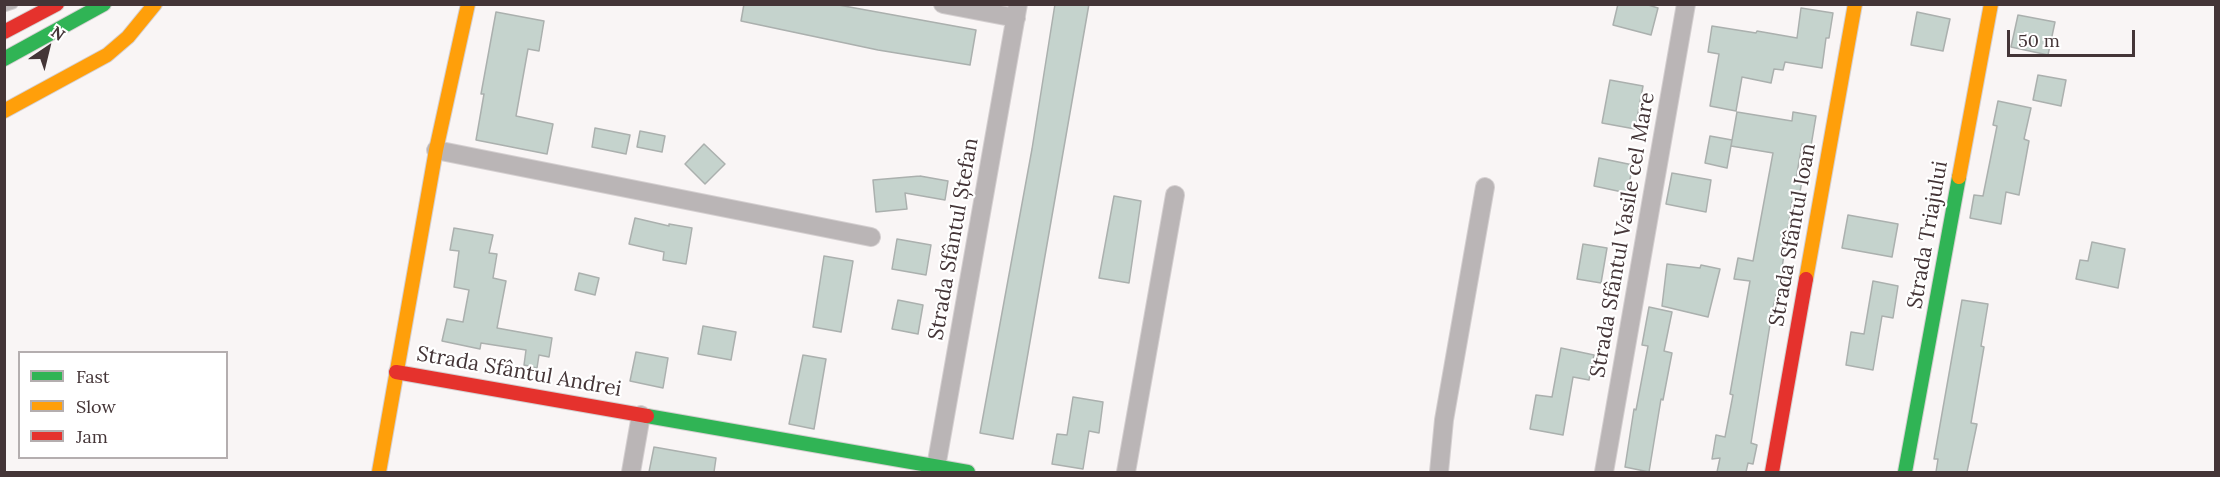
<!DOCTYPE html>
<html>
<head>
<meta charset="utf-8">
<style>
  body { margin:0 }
  #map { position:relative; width:2220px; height:477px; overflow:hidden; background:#f9f5f5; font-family:Lora,serif }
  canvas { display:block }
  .frame { position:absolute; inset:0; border:6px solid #443537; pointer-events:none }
  .legend { position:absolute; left:18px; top:351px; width:210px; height:108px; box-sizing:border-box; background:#fff; border:2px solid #b4aeaf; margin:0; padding:8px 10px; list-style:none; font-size:18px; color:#443537 }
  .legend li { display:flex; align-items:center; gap:12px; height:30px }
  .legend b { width:30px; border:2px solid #b4aeaf }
  .north { position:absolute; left:18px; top:18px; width:60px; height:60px; -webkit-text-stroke:4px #fff; paint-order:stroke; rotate:35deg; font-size:16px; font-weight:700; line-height:24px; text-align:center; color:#443537 }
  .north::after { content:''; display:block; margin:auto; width:21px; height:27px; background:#443537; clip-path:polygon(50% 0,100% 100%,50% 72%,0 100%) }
  .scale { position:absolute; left:2007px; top:30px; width:128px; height:27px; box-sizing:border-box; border:3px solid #443537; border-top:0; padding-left:8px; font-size:18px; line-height:21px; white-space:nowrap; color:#443537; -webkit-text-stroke:4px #fff; paint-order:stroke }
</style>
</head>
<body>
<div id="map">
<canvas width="2220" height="477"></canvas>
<div class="frame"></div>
<ul class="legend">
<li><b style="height:8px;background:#30b455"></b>Fast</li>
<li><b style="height:8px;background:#ff9f0a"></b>Slow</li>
<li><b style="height:8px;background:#e5322d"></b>Jam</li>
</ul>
<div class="north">N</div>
<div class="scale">50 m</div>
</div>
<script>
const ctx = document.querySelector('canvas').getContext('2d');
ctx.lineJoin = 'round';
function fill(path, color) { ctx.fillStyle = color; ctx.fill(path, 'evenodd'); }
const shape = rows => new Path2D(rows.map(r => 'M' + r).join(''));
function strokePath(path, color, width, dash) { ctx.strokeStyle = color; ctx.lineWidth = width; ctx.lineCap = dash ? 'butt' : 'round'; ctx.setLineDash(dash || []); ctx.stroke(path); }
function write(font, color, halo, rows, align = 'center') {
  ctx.font = font + ' Lora,serif'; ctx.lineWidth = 4.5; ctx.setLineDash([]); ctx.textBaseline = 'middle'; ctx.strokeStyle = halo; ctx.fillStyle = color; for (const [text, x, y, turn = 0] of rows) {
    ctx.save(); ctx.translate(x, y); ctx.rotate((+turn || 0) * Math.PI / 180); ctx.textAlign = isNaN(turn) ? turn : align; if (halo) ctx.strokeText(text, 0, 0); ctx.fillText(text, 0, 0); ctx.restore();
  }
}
const building = shape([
  [744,4,833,4,976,30,970,65,878,50,741,21,744,4],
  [1055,4,1089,4,1013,439,980,433,1032,149,1055,4],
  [1618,4,1645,4,1658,8,1651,35,1613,25,1618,4],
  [1801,8,1833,13,1829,38,1826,38,1822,68,1785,62,1783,70,1774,69,1771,83,1742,77,1736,111,1710,106,1719,54,1708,52,1712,26,1756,33,1757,31,1797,38,1801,8],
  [496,12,544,21,539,51,528,49,516,116,553,124,547,154,476,140,484,94,481,94,496,12],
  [1917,12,1950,19,1943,51,1911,45,1917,12],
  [2018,15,2055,22,2048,55,2011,47,2018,15],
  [2038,75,2066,80,2061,106,2033,100,2038,75],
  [1610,80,1643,86,1635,129,1602,123,1610,80],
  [1998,101,2031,108,2024,139,2029,141,2019,195,2006,192,2001,224,1970,218,1974,195,1983,196,1997,126,1993,125,1998,101],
  [1737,112,1792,121,1793,112,1816,116,1811,146,1802,144,1796,179,1802,181,1798,202,1792,201,1782,268,1787,269,1783,289,1778,288,1772,312,1751,443,1757,445,1753,464,1748,463,1746,472,1717,472,1720,458,1712,459,1716,435,1725,437,1733,395,1730,394,1750,281,1734,279,1738,258,1753,261,1773,153,1731,146,1737,112],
  [595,128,630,135,626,154,592,147,595,128],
  [640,131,665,136,662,152,637,147,640,131],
  [1710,136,1732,140,1727,168,1705,163,1710,136],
  [704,144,725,164,705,184,685,164,704,144],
  [1599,158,1633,165,1627,193,1594,186,1599,158],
  [1672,173,1711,180,1706,212,1666,204,1672,173],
  [920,176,948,181,945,200,905,193,907,209,876,212,873,180,920,176],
  [1114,196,1141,201,1129,283,1099,278,1114,196],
  [1848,215,1898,224,1892,257,1842,248,1848,215],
  [635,218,669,226,669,224,692,228,686,264,663,260,664,252,629,244,635,218],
  [454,228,493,235,489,253,497,254,493,278,506,281,497,328,552,338,549,357,539,355,537,368,524,365,526,350,481,343,480,349,442,341,447,319,463,322,469,290,454,287,459,251,450,250,454,228],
  [897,239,931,245,926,275,892,269,897,239],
  [2092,242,2125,249,2118,288,2076,279,2080,260,2088,261,2092,242],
  [1583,244,1607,248,1601,283,1577,279,1583,244],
  [824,256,853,261,841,332,813,327,824,256],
  [1667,264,1700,268,1701,265,1720,269,1708,317,1662,306,1667,264],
  [579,273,599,278,595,295,575,290,579,273],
  [1873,281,1898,286,1893,318,1882,316,1873,370,1846,365,1851,332,1864,334,1873,281],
  [898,300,923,305,918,334,892,329,898,300],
  [1962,300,1988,304,1981,346,1984,347,1971,423,1977,424,1967,472,1936,472,1938,459,1934,459,1962,300],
  [1649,307,1672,312,1664,351,1672,353,1663,400,1661,399,1649,472,1625,467,1634,409,1636,410,1648,346,1642,345,1649,307],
  [703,326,736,332,731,360,698,354,703,326],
  [1561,348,1594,355,1589,380,1573,377,1563,435,1530,429,1536,395,1552,397,1561,348],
  [636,352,668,358,663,388,630,381,636,352],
  [803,355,826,359,814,429,789,424,803,355],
  [1073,397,1103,402,1099,433,1089,431,1083,469,1052,464,1057,434,1067,435,1073,397],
  [654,447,716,458,714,472,649,472,654,447]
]);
const lane = shape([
  [4,7,13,4]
]);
const street = shape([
  [943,4,1016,18],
  [436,150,871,237],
  [936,467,1018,4],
  [631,472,641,415],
  [1126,472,1175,195],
  [1439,472,1444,420,1485,187],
  [1604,472,1686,4]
]);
const fast = shape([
  [4,59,104,4],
  [647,416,968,472],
  [1905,472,1959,177]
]);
const slow = shape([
  [4,111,107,55,128,37,155,4],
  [1959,177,1991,4],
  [1806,279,1855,4],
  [379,472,436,150,468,4]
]);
const jam = shape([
  [4,32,57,4],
  [396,372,647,416],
  [1772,472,1806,279]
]);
const streetNames = [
  ["Strada Sfântul Vasile cel Mare",1623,235,-80],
  ["Strada Sfântul Ioan",1793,235,-80],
  ["Strada Triajului",1928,235,-80],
  ["Strada Sfântul Ștefan",954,239,-80],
  ["Strada Sfântul Andrei",519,372,10]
];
fill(building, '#c5d3cd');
strokePath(building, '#abb0ae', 1.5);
strokePath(lane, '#d4cfd0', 11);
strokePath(street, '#d4cfd0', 20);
strokePath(fast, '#d4cfd0', 16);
strokePath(slow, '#d4cfd0', 16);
strokePath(jam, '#d4cfd0', 16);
strokePath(lane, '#bab5b6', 9);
strokePath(street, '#bab5b6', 18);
strokePath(fast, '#30b455', 14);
strokePath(slow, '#ff9f0a', 14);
strokePath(jam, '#e5322d', 14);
write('21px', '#443537', '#fff', streetNames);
</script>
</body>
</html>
